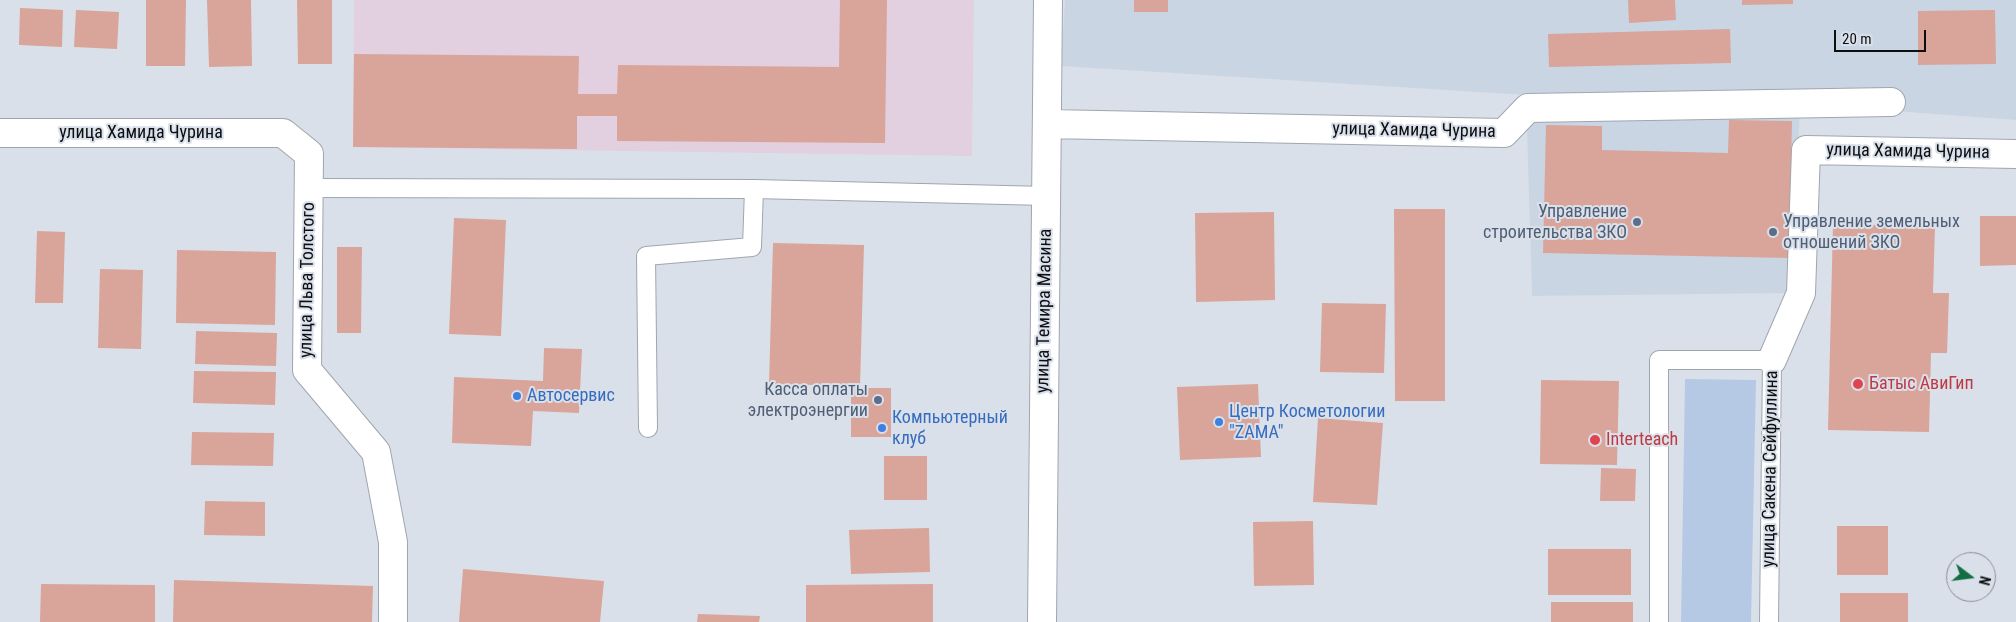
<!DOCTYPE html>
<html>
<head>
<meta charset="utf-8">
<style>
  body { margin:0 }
  #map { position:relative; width:2016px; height:622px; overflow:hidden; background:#dae0ea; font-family:"Roboto Condensed",sans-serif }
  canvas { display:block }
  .north { position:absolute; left:1946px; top:552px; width:50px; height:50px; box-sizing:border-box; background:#dae0ea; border:1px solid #888c93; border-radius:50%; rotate:105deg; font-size:14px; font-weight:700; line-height:20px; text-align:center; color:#0c0e11 }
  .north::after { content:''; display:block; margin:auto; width:18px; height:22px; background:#136f43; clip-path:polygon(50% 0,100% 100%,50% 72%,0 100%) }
  .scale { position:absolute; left:1834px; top:30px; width:92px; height:22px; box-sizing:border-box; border:2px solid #0c0e11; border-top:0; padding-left:6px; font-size:15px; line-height:18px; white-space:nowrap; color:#0c0e11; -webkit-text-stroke:4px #dae0ea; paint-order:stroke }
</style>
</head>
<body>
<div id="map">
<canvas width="2016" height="622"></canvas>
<div class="north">N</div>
<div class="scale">20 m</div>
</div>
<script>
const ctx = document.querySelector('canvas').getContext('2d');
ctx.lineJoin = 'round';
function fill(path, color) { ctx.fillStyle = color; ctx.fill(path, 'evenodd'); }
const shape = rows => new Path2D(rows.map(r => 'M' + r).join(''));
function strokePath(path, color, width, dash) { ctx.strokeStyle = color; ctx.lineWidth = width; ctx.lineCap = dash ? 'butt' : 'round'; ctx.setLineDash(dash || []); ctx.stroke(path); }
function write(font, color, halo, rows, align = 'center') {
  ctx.font = font + ' "Roboto Condensed",sans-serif'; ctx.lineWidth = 4; ctx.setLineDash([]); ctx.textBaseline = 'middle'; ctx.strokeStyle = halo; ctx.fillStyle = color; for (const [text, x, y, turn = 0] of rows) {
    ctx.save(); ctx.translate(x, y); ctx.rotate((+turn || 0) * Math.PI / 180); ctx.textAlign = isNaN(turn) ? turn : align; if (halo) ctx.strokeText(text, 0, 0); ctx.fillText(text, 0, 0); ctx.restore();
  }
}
const built = shape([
  [1065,0,2016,0,2016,120,1800,104,1792,293,1532,296,1526,95,1061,66]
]);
const education = shape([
  [354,0,974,0,972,156,353,147]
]);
const green = shape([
  [1685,379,1756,380,1751,622,1681,622]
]);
const building = shape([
  [146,0,186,0,185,66,146,66],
  [207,0,251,0,252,66,209,67],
  [297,0,332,0,332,64,298,64],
  [840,0,887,0,885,143,617,141,617,116,577,116,577,149,353,147,354,54,579,56,578,94,617,94,618,65,839,67],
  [1134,0,1168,0,1168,12,1134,12],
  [1628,0,1675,0,1676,20,1629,23],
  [1742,0,1793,0,1793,4,1742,5],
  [20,8,63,10,62,47,19,45],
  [76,10,119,12,117,49,74,47],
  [1995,10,1996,64,1918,65,1918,11],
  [1730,29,1731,63,1549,67,1548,34],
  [1729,120,1792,121,1789,258,1543,253,1546,125,1602,126,1602,150,1728,153],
  [1394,209,1445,209,1445,401,1395,401],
  [1274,212,1275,300,1196,302,1195,213],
  [1980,216,2016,216,2016,265,1980,266],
  [454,218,506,220,501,336,449,334],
  [1833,224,1935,226,1933,293,1949,293,1947,353,1931,353,1929,432,1828,430],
  [37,231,65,232,63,303,35,303],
  [773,243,864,245,860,386,769,384],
  [337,247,362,247,361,333,337,333],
  [177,250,276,252,275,325,176,323],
  [100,269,143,270,141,349,98,348],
  [1322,303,1386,304,1384,373,1320,372],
  [196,331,277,333,276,366,195,364],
  [544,348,582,349,579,413,533,411,531,446,452,443,454,377,543,381],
  [194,371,276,372,275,405,193,403],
  [1541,380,1619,381,1617,465,1540,464],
  [1258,384,1261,457,1180,460,1177,387],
  [851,388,891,388,891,437,851,437],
  [1318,418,1383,423,1377,505,1313,502],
  [192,432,274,433,273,466,191,465],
  [884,456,927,456,927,500,884,500],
  [1601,468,1636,469,1635,501,1600,501],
  [205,501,265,502,265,536,204,535],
  [1313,521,1314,585,1254,586,1253,522],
  [1837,526,1888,526,1888,575,1837,575],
  [929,528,930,572,851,574,849,530],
  [1548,549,1631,549,1631,595,1548,595],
  [463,569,604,581,600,622,459,622],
  [174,580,373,586,372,622,173,622],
  [41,584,155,585,155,622,40,622],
  [933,584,933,622,806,622,806,585],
  [1840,593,1908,593,1908,622,1840,622],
  [1551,602,1633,602,1633,622,1551,622],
  [698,614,760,616,759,622,697,622]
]);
const lane = shape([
  [309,188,754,189],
  [648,428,646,256,752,247,754,189,1047,196],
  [1659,622,1659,360,1772,360,1769,622]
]);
const street = shape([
  [1048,124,1504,133,1528,108,1891,102],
  [0,133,283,133,309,154,307,370,376,452,393,542,393,622],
  [1772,360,1801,293,1806,150,2016,154],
  [1042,622,1048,0]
]);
const markers = [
  [1637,222,5,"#5c6f8a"],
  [1773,232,5,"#5c6f8a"],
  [1858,384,6,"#e0444e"],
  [517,396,5,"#3f7fe0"],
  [878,400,5,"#5c6f8a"],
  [1219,422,5,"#3f7fe0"],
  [882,428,5,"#3f7fe0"],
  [1595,440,6,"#e0444e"]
];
const streetNames = [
  ["улица Хамида Чурина",1414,131,1],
  ["улица Хамида Чурина",141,133],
  ["улица Хамида Чурина",1908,152,1],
  ["улица Льва Толстого",308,280,-89],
  ["улица Темира Масина",1045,311,-89],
  ["улица Сакена Сейфуллина",1771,469,-89]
];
const serviceNames = [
  ["Управление",1627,212],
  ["строительства ЗКО",1627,233],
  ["Управление земельных",1783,222,"left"],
  ["отношений ЗКО",1783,243,"left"],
  ["Касса оплаты",868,390],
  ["электроэнергии",868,411]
];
const healthNames = [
  ["Батыс АвиГип",1869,384],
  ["Interteach",1606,440]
];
const shopNames = [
  ["Автосервис",527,396],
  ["Центр Косметологии",1229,412],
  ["\"ZAMA\"",1229,433],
  ["Компьютерный",892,418],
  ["клуб",892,439]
];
fill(built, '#cad5e4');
fill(education, '#e2cfdf');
fill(green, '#b6c9e4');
fill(building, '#d9a499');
strokePath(lane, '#a0a6ae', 20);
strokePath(street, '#a0a6ae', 30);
strokePath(lane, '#fff', 18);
strokePath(street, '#fff', 28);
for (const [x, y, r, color] of markers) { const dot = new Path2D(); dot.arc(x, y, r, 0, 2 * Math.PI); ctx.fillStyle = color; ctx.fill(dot); strokePath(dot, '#dae0ea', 2); }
write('18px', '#0c0e11', '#dae0ea', streetNames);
write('18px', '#4e5e75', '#dae0ea', serviceNames, 'right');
write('18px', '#be3a42', '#dae0ea', healthNames, 'left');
write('18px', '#366cbe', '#dae0ea', shopNames, 'left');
</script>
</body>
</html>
